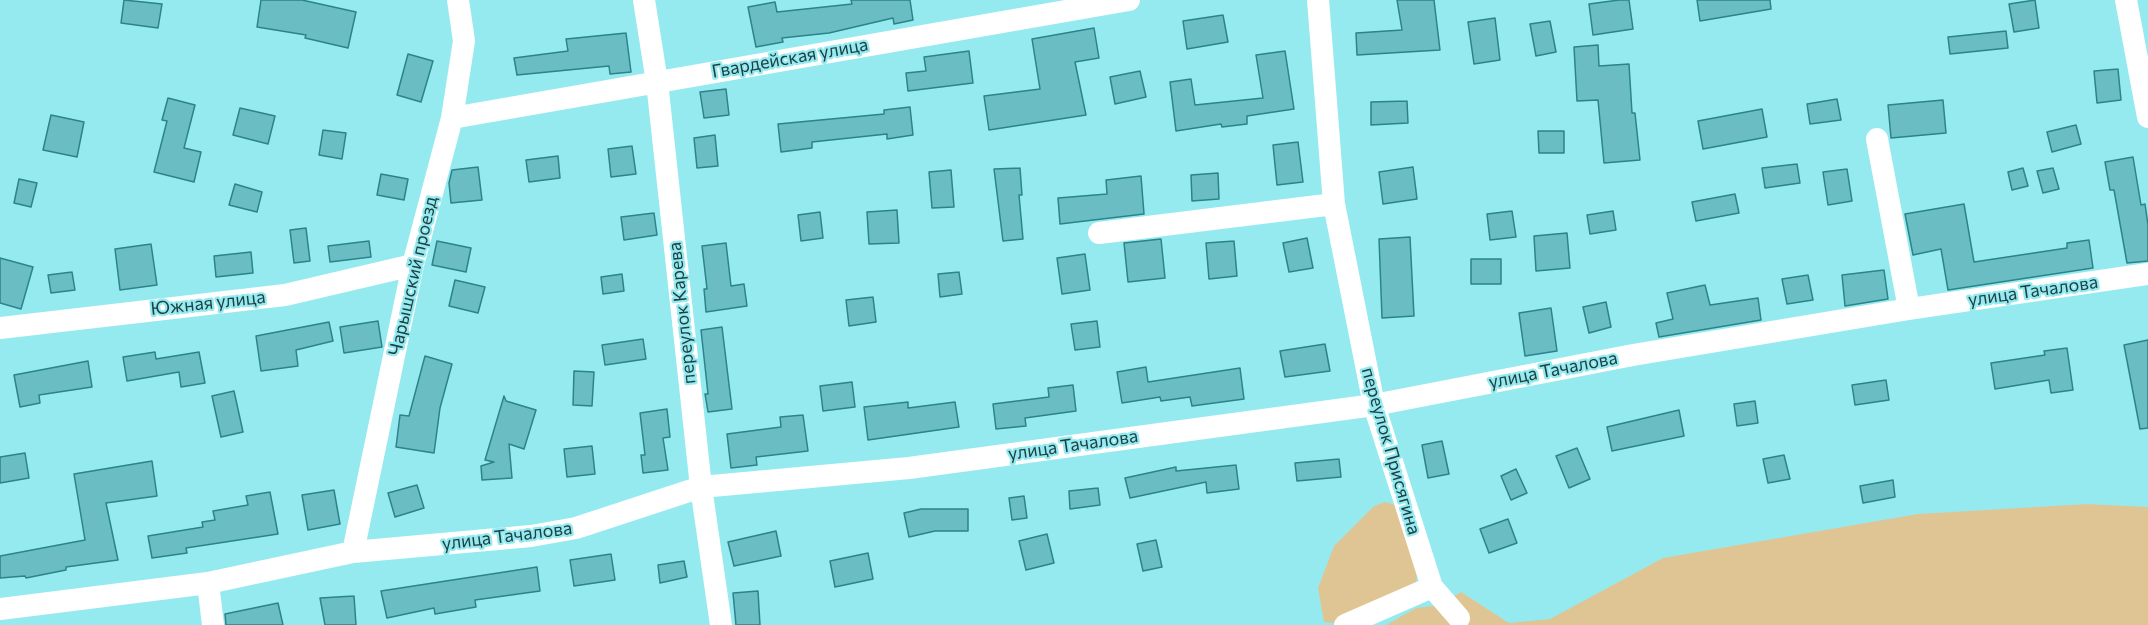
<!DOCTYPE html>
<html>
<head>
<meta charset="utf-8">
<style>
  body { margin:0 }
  canvas { display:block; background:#95eaf0 }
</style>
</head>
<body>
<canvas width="2148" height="625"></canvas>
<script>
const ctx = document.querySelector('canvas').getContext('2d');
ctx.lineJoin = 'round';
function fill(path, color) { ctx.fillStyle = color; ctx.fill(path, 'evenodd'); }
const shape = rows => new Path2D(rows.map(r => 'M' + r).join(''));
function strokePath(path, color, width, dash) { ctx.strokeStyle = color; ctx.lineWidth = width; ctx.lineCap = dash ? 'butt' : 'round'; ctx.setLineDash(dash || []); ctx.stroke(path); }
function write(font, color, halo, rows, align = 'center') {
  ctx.font = font + ' Commissioner,sans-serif'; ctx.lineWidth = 4.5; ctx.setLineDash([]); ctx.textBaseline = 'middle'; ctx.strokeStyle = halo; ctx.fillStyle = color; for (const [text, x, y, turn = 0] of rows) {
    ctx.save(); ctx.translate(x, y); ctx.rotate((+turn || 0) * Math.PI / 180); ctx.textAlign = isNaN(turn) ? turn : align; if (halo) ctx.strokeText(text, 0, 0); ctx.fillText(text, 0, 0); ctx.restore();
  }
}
const green = shape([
  [1385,502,1396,505,1418,570,1416,582,1335,623,1324,622,1318,588,1334,546,1374,506],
  [2087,504,2148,507,2148,625,1386,625,1416,608,1440,605,1461,592,1509,623,1550,619,1663,558,1918,514]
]);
const building = shape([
  [124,0,162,4,158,28,121,23,124,0],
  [261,0,302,0,356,12,348,48,305,38,306,35,257,27,261,0],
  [851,0,910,0,913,20,894,24,893,18,829,33,782,38,783,42,756,47,748,7,775,2,777,12,852,4,851,0],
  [1397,0,1434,0,1440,50,1357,55,1356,33,1402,30,1397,0],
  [1619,0,1629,0,1633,29,1593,35,1589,4,1619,0],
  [1697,0,1770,0,1771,9,1700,21,1697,0],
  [2035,0,2039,28,2014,32,2009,4,2035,0],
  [1223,15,1228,42,1187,49,1183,21,1223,15],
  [1495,18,1500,60,1474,64,1468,22,1495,18],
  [1550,21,1556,52,1536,56,1530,24,1550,21],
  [1094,28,1099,58,1075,62,1086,115,989,130,984,96,1040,89,1032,39,1094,28],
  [2006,31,2008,48,1950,54,1948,37,2006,31],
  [626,33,631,72,610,74,609,66,517,75,514,58,568,51,566,39,626,33],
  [1598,45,1599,66,1629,64,1632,113,1635,113,1640,160,1604,163,1598,100,1577,101,1574,47,1598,45],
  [969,51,973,83,908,91,906,73,926,71,924,57,969,51],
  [1285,51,1294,109,1247,116,1247,124,1222,127,1221,124,1176,131,1170,82,1191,79,1195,105,1263,98,1256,55,1285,51],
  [408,54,433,61,421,102,397,95,408,54],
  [2118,69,2121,100,2097,103,2094,71,2118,69],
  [1140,71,1146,97,1115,104,1110,77,1140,71],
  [726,89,729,115,704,118,700,92,726,89],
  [168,98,195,105,184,148,201,152,194,182,154,172,167,121,162,120,168,98],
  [1837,99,1841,120,1810,124,1807,104,1837,99],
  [1943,100,1946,133,1891,138,1888,105,1943,100],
  [1407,101,1408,123,1371,125,1371,102,1407,101],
  [910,107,913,135,887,139,887,134,812,142,812,148,781,152,778,124,884,114,884,110,910,107],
  [240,108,275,116,268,144,233,135,240,108],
  [1762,109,1767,137,1703,149,1698,121,1762,109],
  [51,115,84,122,77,157,43,150,51,115],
  [2076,125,2081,144,2052,152,2047,132,2076,125],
  [323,130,346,133,342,159,319,155,323,130],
  [1538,131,1564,131,1564,153,1539,153,1538,131],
  [715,135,718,166,697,168,694,138,715,135],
  [1298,142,1303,182,1277,185,1273,145,1298,142],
  [632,146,636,174,611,177,608,149,632,146],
  [558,156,560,178,529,182,526,160,558,156],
  [2133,157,2141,205,2145,204,2148,225,2148,261,2127,263,2114,190,2110,190,2105,162,2133,157],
  [1797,164,1800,183,1765,188,1762,168,1797,164],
  [478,167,482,200,451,203,449,183,452,170,478,167],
  [1413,167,1417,199,1383,204,1379,172,1413,167],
  [1020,168,1022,195,1019,195,1023,239,1003,241,994,169,1020,168],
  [2023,168,2028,186,2012,190,2008,172,2023,168],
  [2053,168,2059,189,2043,193,2037,171,2053,168],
  [1847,169,1852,201,1828,205,1823,172,1847,169],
  [951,170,954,207,932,208,929,172,951,170],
  [1218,173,1219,199,1192,201,1191,175,1218,173],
  [381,174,408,179,404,200,377,195,381,174],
  [1141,176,1144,214,1060,224,1058,198,1107,194,1106,180,1141,176],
  [19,179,37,183,31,207,14,203,19,179],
  [235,184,262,192,257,212,229,205,235,184],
  [1735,194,1739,213,1696,221,1692,202,1735,194],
  [1964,204,1974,262,2067,248,2067,243,2089,240,2093,268,1948,290,1941,249,1913,255,1905,214,1964,204],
  [897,210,899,243,869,244,867,212,897,210],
  [1512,211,1516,237,1490,240,1487,214,1512,211],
  [1613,211,1616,230,1590,234,1587,215,1613,211],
  [820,212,823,238,801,241,798,215,820,212],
  [654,213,657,235,624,240,621,217,654,213],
  [306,228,310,261,294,263,290,230,306,228],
  [1567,233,1570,268,1536,271,1534,236,1567,233],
  [1410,237,1414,316,1382,318,1379,239,1410,237],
  [1307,238,1313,268,1289,272,1283,243,1307,238],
  [1161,239,1165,278,1128,282,1124,243,1161,239],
  [369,241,371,257,330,262,328,246,369,241],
  [437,241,471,248,466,272,432,265,437,241],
  [1234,241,1237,276,1209,279,1206,243,1234,241],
  [726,243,731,286,744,284,747,306,706,312,704,289,707,289,702,246,726,243],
  [151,244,157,285,120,290,115,249,151,244],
  [251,252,253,273,216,277,214,256,251,252],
  [1085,254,1090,290,1062,294,1057,258,1085,254],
  [0,258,33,267,21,309,0,303,0,258],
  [1471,259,1501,259,1501,284,1471,284,1471,259],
  [1884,270,1888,299,1845,306,1842,275,1884,270],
  [72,272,75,290,51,293,48,275,72,272],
  [959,272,962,294,940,297,938,274,959,272],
  [622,274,624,291,603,294,601,277,622,274],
  [1808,275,1813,300,1787,304,1782,279,1808,275],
  [455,280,485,287,478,313,449,306,455,280],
  [1705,285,1710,305,1758,298,1761,320,1659,337,1656,323,1673,319,1667,293,1705,285],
  [873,297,876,322,849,326,846,300,873,297],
  [1606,302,1611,327,1589,333,1583,307,1606,302],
  [1551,308,1557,351,1525,356,1519,313,1551,308],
  [378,321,382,347,344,353,340,327,378,321],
  [1097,321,1100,347,1075,350,1071,324,1097,321],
  [329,322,333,341,296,350,298,366,261,371,256,336,329,322],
  [722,327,732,409,708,412,705,394,708,394,701,330,722,327],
  [643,339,646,359,605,365,602,345,643,339],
  [2148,340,2148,428,2140,429,2124,345,2148,340],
  [1325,344,1330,371,1285,377,1280,351,1325,344],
  [2067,348,2073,390,2051,393,2049,380,1995,389,1991,363,2045,355,2044,351,2067,348],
  [155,352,156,359,199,352,205,383,181,387,179,372,127,381,123,357,155,352],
  [425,356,452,364,440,408,434,453,396,447,400,415,409,416,425,356],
  [88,361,92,387,39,395,40,403,20,407,14,375,88,361],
  [1146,367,1148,382,1240,368,1244,399,1192,406,1190,397,1161,401,1160,397,1122,403,1117,372,1146,367],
  [574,371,594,372,592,406,573,405,574,371],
  [1886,380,1889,400,1855,405,1852,385,1886,380],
  [852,382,855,407,823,411,820,386,852,382],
  [1073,385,1076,411,1025,418,1026,426,996,429,993,404,1049,397,1048,388,1073,385],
  [234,391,243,432,221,437,212,396,234,391],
  [504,396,506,401,536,410,524,449,509,444,512,478,482,480,481,466,494,462,485,460,504,396],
  [1755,401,1758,423,1737,426,1734,404,1755,401],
  [908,402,908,408,955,402,959,427,868,440,864,407,908,402],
  [667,409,670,437,663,438,668,470,643,473,641,455,645,455,640,413,667,409],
  [1679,410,1684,436,1612,451,1607,427,1679,410],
  [803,415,808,451,756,457,757,465,731,468,727,434,781,427,780,417,803,415],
  [1442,441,1449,474,1428,478,1422,445,1442,441],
  [592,446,595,474,567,477,564,449,592,446],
  [1577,448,1590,479,1569,488,1556,456,1577,448],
  [25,453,29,478,0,483,0,457,25,453],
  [1784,455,1790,479,1768,483,1763,459,1784,455],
  [1339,459,1341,477,1297,481,1295,463,1339,459],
  [152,461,157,496,106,503,118,560,66,567,66,570,26,578,25,576,0,578,0,556,85,540,74,474,152,461],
  [1236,465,1239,489,1207,493,1206,482,1130,498,1125,478,1176,467,1176,471,1236,465],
  [1516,469,1527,493,1511,500,1501,476,1516,469],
  [1893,480,1895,497,1863,503,1860,486,1893,480],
  [417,485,424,508,395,517,388,493,417,485],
  [1098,488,1100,505,1070,509,1069,491,1098,488],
  [334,490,340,524,308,530,302,495,334,490],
  [270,492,278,534,186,548,187,553,152,558,148,536,203,527,202,522,215,520,213,511,248,505,246,496,270,492],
  [1024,496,1027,518,1012,520,1009,498,1024,496],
  [921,509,968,509,968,531,935,531,909,537,904,513,921,509],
  [1508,519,1517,543,1489,553,1480,529,1508,519],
  [776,531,781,556,734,566,728,542,776,531],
  [1047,534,1054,563,1026,570,1019,541,1047,534],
  [1156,540,1162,567,1143,571,1137,544,1156,540],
  [868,553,873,579,835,587,830,561,868,553],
  [611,554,615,580,574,586,570,560,611,554],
  [684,561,687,577,660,583,658,565,684,561],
  [537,567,540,591,475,600,476,607,435,614,434,608,387,618,381,591,537,567],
  [758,591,760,625,736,625,733,593,758,591],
  [354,596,356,625,325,625,320,598,354,596],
  [278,603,283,625,226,625,225,614,278,603]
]);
const minor = shape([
  [644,0,657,82,701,487,721,625],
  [1318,0,1334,204,1374,405,1432,587,1459,618],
  [2126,0,2148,117],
  [452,118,1129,0],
  [1877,139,1909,309],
  [1099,233,1334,204],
  [0,328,285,295,413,265],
  [353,552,413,265,452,118,464,41,458,0],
  [208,583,213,625],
  [0,609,208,583,353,552,531,536,576,528,701,487,909,468,1374,405,1633,355,1909,309,2148,274],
  [1345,625,1432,587]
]);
const streetNames = [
  ["Гвардейская улица",790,58,-10],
  ["Чарышский проезд",413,276,-77],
  ["улица Тачалова",2033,291,-8],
  ["Южная улица",208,303,-6],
  ["переулок Карева",682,313,-96],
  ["улица Тачалова",1553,370,-11],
  ["улица Тачалова",1073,445,-8],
  ["переулок Присягина",1391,451,74],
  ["улица Тачалова",507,536,-7]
];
fill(green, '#e0c594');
fill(building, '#69bdc3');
strokePath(building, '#2b848a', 1.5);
strokePath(minor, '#fff', 22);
write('18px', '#1d4043', '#95eaf0', streetNames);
</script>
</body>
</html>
